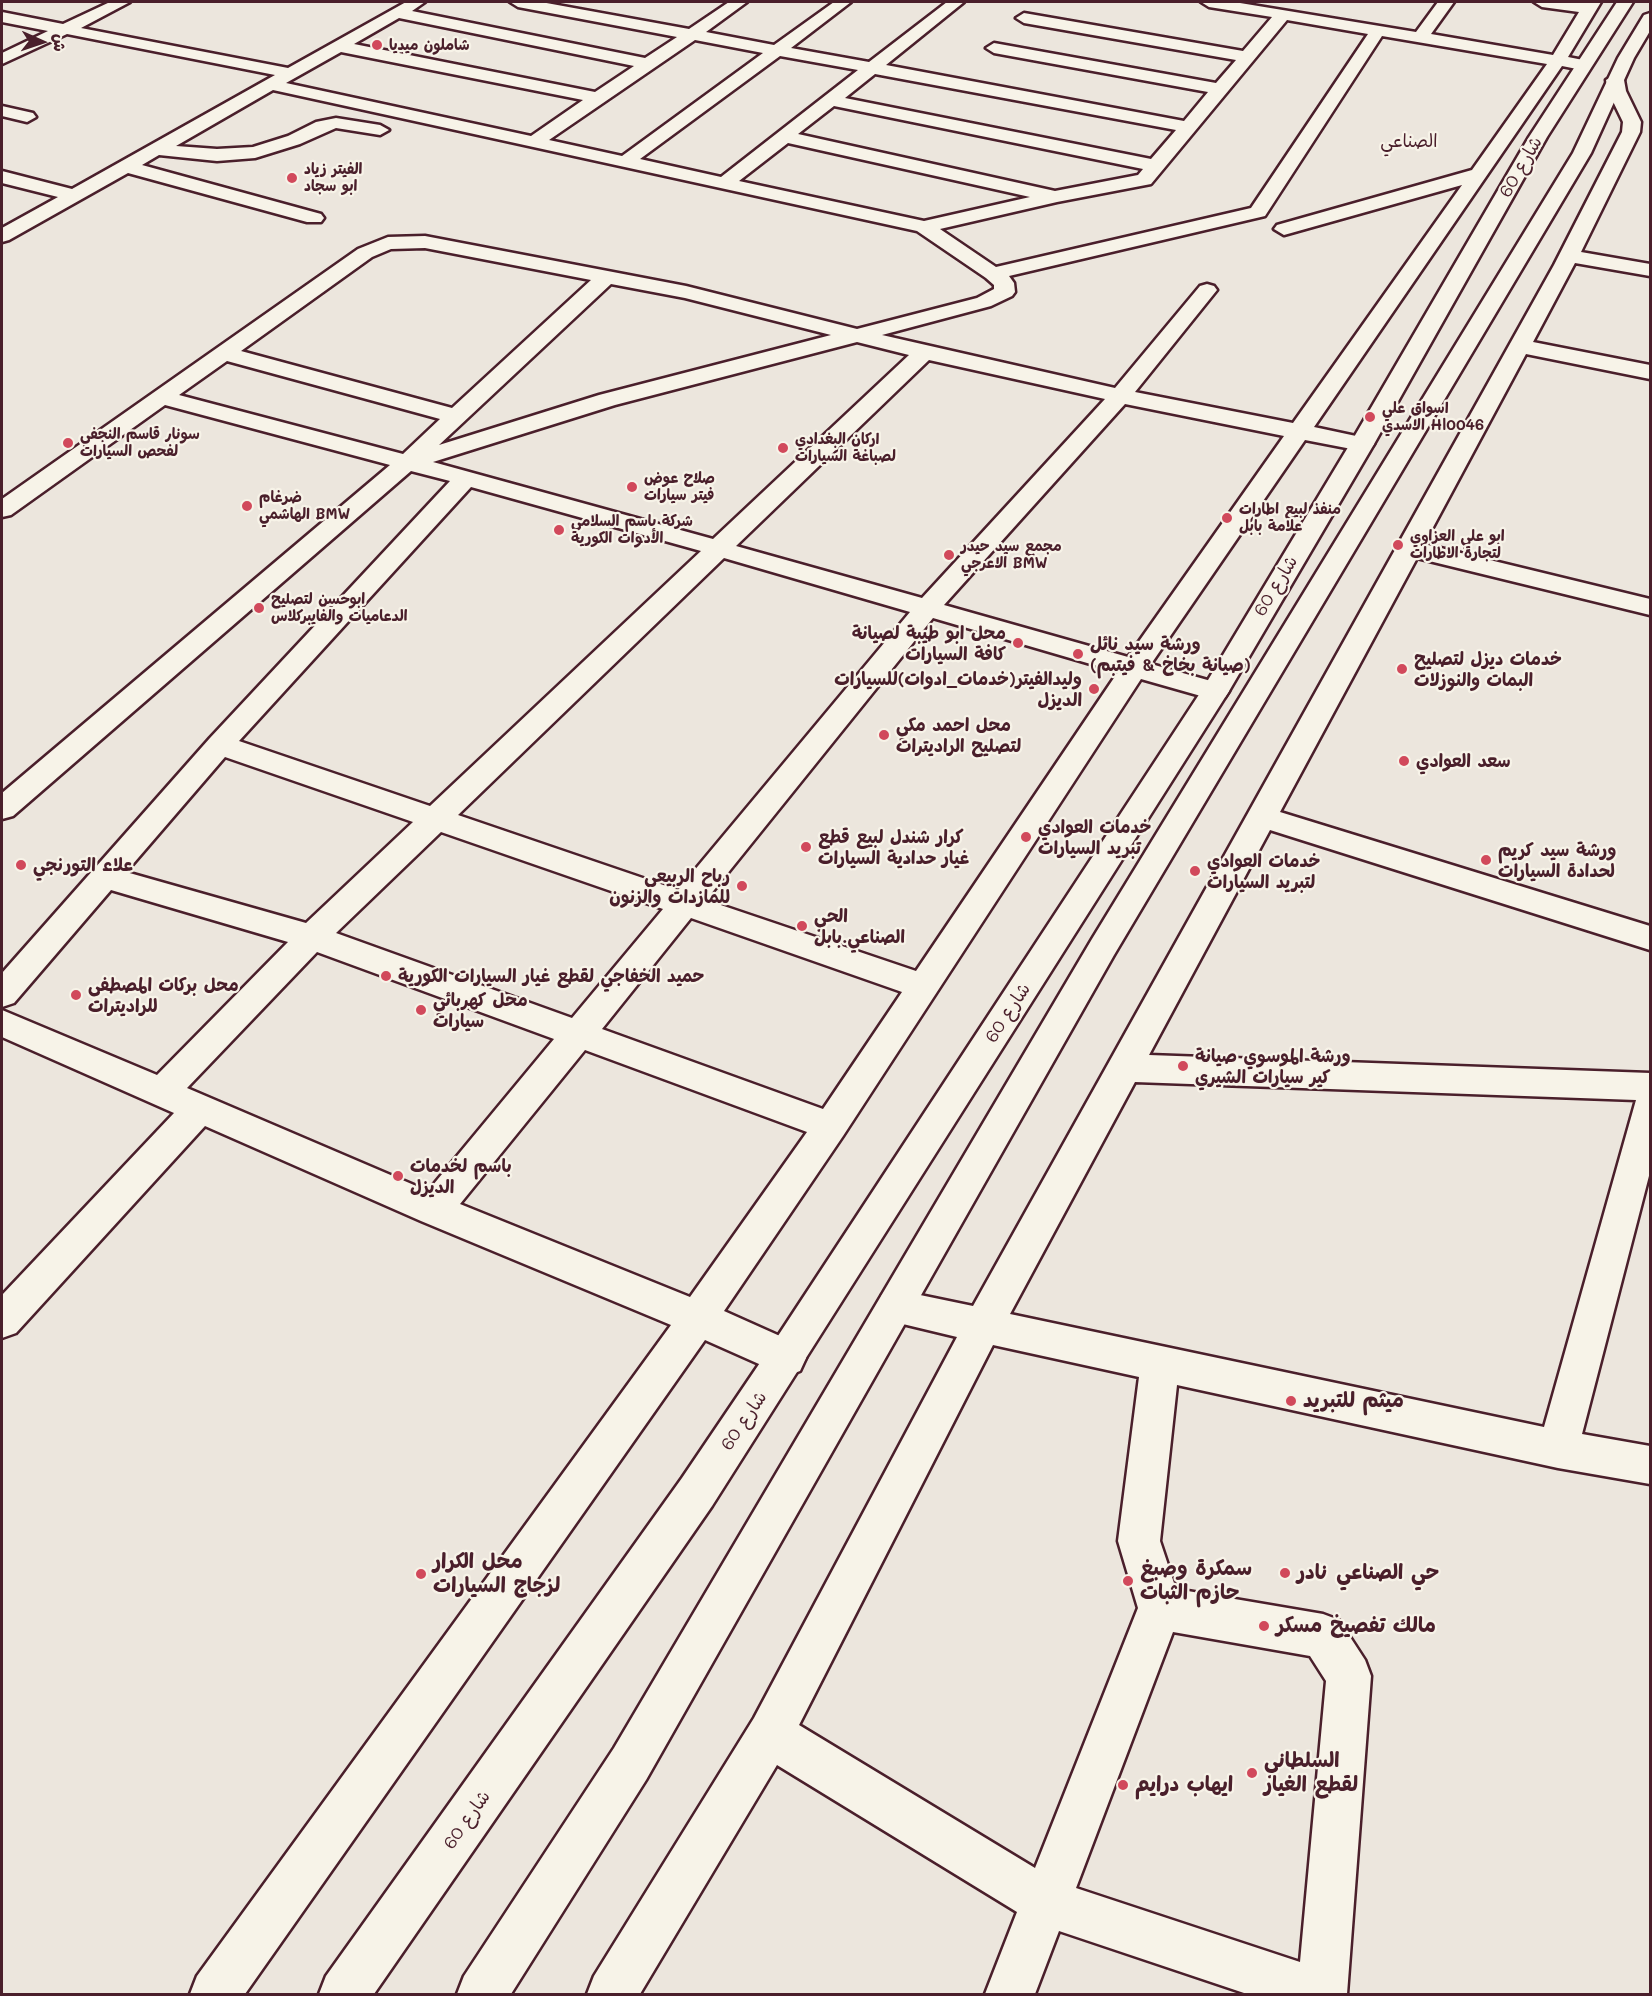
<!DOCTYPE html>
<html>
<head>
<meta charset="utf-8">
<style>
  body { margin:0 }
  #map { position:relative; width:1652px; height:1996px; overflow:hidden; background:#ece6dd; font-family:Mali,"Playpen Sans Arabic",sans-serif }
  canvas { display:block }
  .frame { position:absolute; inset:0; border:3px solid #4a1f2b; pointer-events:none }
  .north { position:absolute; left:12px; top:12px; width:60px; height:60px; -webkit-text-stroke:4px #f7f3e8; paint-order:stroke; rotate:93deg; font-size:16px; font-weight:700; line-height:24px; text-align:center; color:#4a1f2b }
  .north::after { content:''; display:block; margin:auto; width:21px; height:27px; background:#4a1f2b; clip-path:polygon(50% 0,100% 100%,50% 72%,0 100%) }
</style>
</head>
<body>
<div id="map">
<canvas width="1652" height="1996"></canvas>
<div class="frame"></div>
<div class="north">ش</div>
</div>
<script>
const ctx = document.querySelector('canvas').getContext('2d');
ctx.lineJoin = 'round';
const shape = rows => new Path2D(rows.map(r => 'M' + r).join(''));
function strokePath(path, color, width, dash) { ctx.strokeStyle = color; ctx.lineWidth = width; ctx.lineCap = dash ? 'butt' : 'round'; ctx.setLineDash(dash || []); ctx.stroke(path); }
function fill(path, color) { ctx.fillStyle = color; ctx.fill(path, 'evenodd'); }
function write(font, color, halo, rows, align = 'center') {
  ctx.font = font + ' Mali,"Playpen Sans Arabic",sans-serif'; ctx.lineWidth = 4.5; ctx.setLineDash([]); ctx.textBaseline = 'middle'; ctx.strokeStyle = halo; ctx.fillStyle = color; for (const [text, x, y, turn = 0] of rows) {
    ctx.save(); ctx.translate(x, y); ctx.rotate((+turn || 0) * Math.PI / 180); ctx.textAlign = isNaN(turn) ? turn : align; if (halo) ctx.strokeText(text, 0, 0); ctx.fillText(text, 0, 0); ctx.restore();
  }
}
const minor = shape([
  [110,2,130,2,81,28,288,68,406,2,425,2,412,11,645,58,677,37,518,7,510,2,541,2,689,29,729,2,747,2,706,32,774,45,834,2,851,2,791,48,869,62,947,2,964,2,886,65,1184,121,1208,92,994,53,986,48,994,43,1216,83,1236,60,1024,23,1016,18,1024,13,1243,51,1272,17,1209,7,1201,2,1234,2,1416,32,1438,2,1454,2,1431,34,1553,55,1579,12,1542,7,1534,2,1601,2,1568,57,1583,60,1585,64,1577,69,1562,66,1314,427,1370,439,1374,444,1370,449,1362,451,1305,440,1151,664,1225,685,1229,691,1225,697,1215,700,1141,679,843,1136,724,1311,800,1345,806,1358,800,1371,786,1376,705,1340,245,1994,190,1994,197,1976,671,1325,421,1221,205,1126,16,1333,2,1338,2,1295,174,1113,2,1037,2,1010,157,1075,288,942,111,890,14,1003,2,1007,2,973,210,738,450,481,411,471,13,816,2,819,2,793,390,465,165,405,11,515,2,517,2,499,358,249,388,237,425,236,686,286,857,329,977,298,994,289,994,285,986,278,917,231,273,90,176,146,217,149,253,147,288,136,316,122,336,118,380,125,389,130,380,135,336,128,300,144,255,158,217,161,159,155,142,165,321,214,324,218,321,222,307,222,128,173,9,240,2,242,2,228,58,197,2,183,2,171,72,189,275,75,67,34,2,64,2,53,48,31,2,22,2,12,63,24,110,2],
  [399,18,634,66,595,92,354,44,399,18],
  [1287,20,1368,34,1251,208,996,267,940,229,1057,202,1151,184,1287,20],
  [1382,36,1547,64,1472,170,1277,225,1274,229,1284,235,1462,185,1293,423,1135,392,1217,290,1214,286,1207,284,1200,286,1115,388,882,335,991,306,1012,296,1015,292,1014,283,1009,276,1265,216,1382,36],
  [695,40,763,53,622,156,549,140,695,40],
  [341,52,583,100,531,136,286,83,341,52],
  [780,56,858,70,721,177,640,159,780,56],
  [875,74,1176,130,1151,159,845,98,875,74],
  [834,106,1143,169,1138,175,1055,191,798,134,834,106],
  [788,143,1030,197,924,221,739,181,788,143],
  [425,248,591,280,452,408,241,351,372,257,391,249,425,248],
  [611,284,685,298,831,335,599,395,439,445,611,284],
  [857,342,909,355,713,539,433,462,615,405,857,342],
  [929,360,1105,399,922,598,736,546,929,360],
  [227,361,440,419,403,454,179,395,227,361],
  [1125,404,1284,436,1128,657,944,605,1125,404],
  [471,487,701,551,430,806,239,741,471,487],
  [724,558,910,612,678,890,458,815,724,558],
  [933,618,1118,672,916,971,706,900,933,618],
  [225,757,413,822,306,923,126,872,225,757],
  [441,832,663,909,572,1018,336,933,441,832],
  [691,918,902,992,823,1109,602,1029,691,918],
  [317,952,554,1039,428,1191,187,1088,317,952],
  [585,1050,807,1132,690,1297,460,1204,585,1050],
  [1615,75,1624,80,1626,91,1641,122,1640,132,1581,252,1650,264,1650,276,1575,263,1533,342,1650,365,1650,379,1526,354,1424,544,1650,599,1650,615,1417,558,1280,812,1650,926,1650,950,1270,830,1149,1055,1650,1073,1650,1172,1582,1434,1650,1446,1650,1484,1558,1468,1177,1385,1160,1541,1176,1589,1323,1614,1339,1620,1365,1660,1371,1676,1347,1994,1247,1994,1059,1931,1035,1994,985,1994,1017,1912,777,1765,640,1994,587,1994,594,1976,754,1718,957,1337,882,1319,877,1307,882,1295,896,1290,973,1306,1554,265,1622,132,1623,122,1608,91,1606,80,1615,75],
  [1135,1082,1636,1100,1544,1427,1010,1314,1135,1082],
  [993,1345,1139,1377,1118,1541,1138,1608,1035,1868,799,1725,993,1345],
  [1173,1632,1310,1656,1326,1681,1300,1962,1076,1888,1173,1632],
  [2,106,33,113,36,117,27,122,2,116,2,106]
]);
const highway = shape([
  [1617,2,1633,2,1547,137,1374,444,1229,691,712,1506,374,1994,319,1994,326,1976,682,1478,772,1345,1202,690,1350,444,1529,137,1617,2],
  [1650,13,1650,31,1634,58,1591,153,1114,955,646,1780,511,1994,457,1994,464,1976,614,1748,1092,939,1573,153,1618,58,1644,15,1650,13]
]);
const markers = [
  [377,45,6,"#d1495b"],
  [292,178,6,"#d1495b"],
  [1370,417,6,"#d1495b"],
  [68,443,6,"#d1495b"],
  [783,448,6,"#d1495b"],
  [632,487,6,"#d1495b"],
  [247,506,6,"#d1495b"],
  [1227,518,6,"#d1495b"],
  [559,530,6,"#d1495b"],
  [1398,545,6,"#d1495b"],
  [949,555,6,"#d1495b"],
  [259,608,6,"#d1495b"],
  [1018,643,6,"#d1495b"],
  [1078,654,6,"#d1495b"],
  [1402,669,6,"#d1495b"],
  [1094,689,6,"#d1495b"],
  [884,735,6,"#d1495b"],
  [1404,761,6,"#d1495b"],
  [1026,837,6,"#d1495b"],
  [806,847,6,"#d1495b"],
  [1486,860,6,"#d1495b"],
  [21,865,6,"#d1495b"],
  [1195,871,6,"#d1495b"],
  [742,886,6,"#d1495b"],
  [802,926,6,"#d1495b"],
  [386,976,6,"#d1495b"],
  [76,995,6,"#d1495b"],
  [421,1010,6,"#d1495b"],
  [1183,1066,6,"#d1495b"],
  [398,1176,6,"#d1495b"],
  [1291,1401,6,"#d1495b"],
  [1285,1573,6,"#d1495b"],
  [421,1574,6,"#d1495b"],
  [1128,1581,6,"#d1495b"],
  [1264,1626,6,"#d1495b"],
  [1252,1773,6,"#d1495b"],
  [1123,1785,6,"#d1495b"]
];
const farPoinames = [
  ["شاملون ميديا",389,45],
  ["الفيتر زياد",304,169],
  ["ابو سجاد",304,186],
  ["اسواق علي",1382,408],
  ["الاسدي Hl0046",1382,425],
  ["سونار قاسم النجفي",80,434],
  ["لفحص السيارات",80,451],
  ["اركان البغدادي",795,439],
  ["لصباغة السيارات",795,456],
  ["صلاح عوض",644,478],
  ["فيتر سيارات",644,495],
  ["ضرغام",259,497],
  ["الهاشمي BMW",259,514],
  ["منفذ لبيع اطارات",1239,509],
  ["علامة بابل",1239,526],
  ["شركة باسم السلامي",571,521],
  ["الأدوات الكورية",571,538],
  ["ابو علي العزاوي",1410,536],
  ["لتجارة الاطارات",1410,553],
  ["مجمع سيد حيدر",961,546],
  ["الاعرجي BMW",961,563],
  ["ابوحسن لتصليح",271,599],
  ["الدعاميات والفايبركلاس",271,616]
];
const farQuarternames = [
  ["الصناعي",1409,141]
];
const streetNames = [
  ["شارع 60",1521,167,-60],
  ["شارع 60",1276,586,-59],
  ["شارع 60",1008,1013,-57],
  ["شارع 60",744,1421,-56],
  ["شارع 60",467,1820,-55]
];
const poiNames = [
  ["محل ابو طيبة لصيانة",1006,633,"right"],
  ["كافة السيارات",1006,654,"right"],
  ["ورشة سيد نائل",1090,644],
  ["(صيانة بخاخ & فيتبم)",1090,665],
  ["خدمات ديزل لتصليح",1414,659],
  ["البمات والنوزلات",1414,680],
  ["وليدالفيتر(خدمات_ادوات)للسيارات",1082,679,"right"],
  ["الديزل",1082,700,"right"],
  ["محل احمد مكي",896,725],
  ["لتصليح الراديترات",896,746],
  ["سعد العوادي",1416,761],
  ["خدمات العوادي",1038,827],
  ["تبريد السيارات",1038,848],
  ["كرار شندل لبيع قطع",818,837],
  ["غيار حدادية السيارات",818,858],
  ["ورشة سيد كريم",1498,850],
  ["لحدادة السيارات",1498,871],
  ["خدمات العوادي",1207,861],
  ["لتبريد السيارات",1207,882],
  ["علاء التورنجي",33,865],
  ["رباح الربيعي",730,876,"right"],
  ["للمازدات والزنون",730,897,"right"],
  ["الحي",814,916],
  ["الصناعي.بابل",814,937],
  ["حميد الخفاجي لقطع غيار السيارات الكورية",398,976],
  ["محل بركات المصطفى",88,985],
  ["للراديترات",88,1006],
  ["محل كهربائي",433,1000],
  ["سيارات",433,1021],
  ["ورشة الموسوي صيانة",1195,1056],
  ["كير سيارات الشيري",1195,1077],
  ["باسم لخدمات",410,1166],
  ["الديزل",410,1187]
];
const nearPoinames = [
  ["ميثم للتبريد",1303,1401],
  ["محل الكرار",433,1562],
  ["لزجاج السيارات",433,1586],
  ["سمكرة وصبغ",1140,1569],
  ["حازم الثبات",1140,1593],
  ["حي الصناعي نادر",1297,1573],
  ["مالك تفصيخ مسكر",1276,1626],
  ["السلطاني",1264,1761],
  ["لقطع الغيار",1264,1785],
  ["ايهاب درايم",1135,1785]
];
strokePath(minor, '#4a1f2b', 5);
strokePath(highway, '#4a1f2b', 5);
fill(minor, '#f7f3e8');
fill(highway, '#f7f3e8');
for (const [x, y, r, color] of markers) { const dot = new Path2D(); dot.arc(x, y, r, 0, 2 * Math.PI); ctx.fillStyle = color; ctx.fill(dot); strokePath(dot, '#f7f3e8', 2); }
write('bold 15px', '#4a1f2b', '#f7f3e8', farPoinames, 'left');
write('18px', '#4a1f2b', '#f7f3e8', farQuarternames);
write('18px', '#4a1f2b', '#f7f3e8', streetNames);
write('bold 18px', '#4a1f2b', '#f7f3e8', poiNames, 'left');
write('bold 21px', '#4a1f2b', '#f7f3e8', nearPoinames, 'left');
</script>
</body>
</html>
